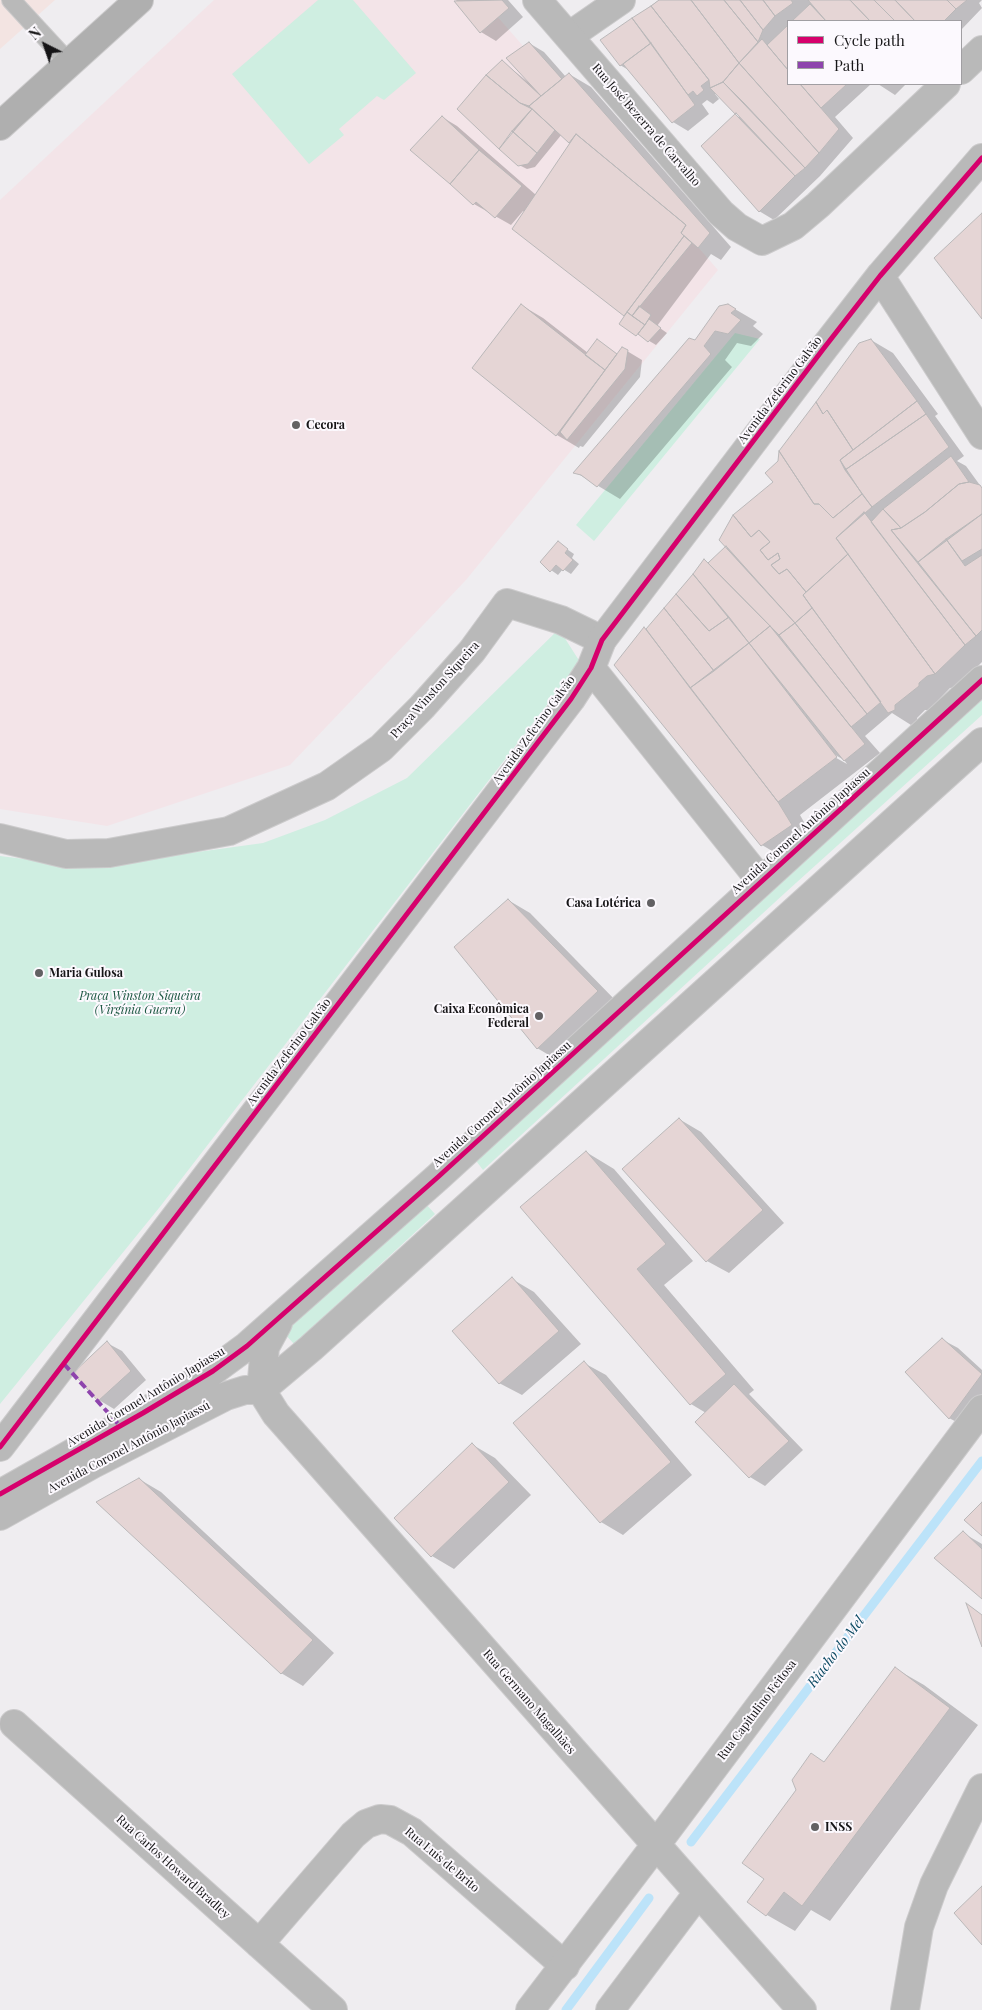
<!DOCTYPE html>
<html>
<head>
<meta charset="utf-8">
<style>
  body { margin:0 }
  #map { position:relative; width:982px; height:2010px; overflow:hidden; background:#efedf0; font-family:"Playfair Display",serif }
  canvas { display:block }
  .legend { position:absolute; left:787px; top:20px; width:175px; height:65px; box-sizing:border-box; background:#fcf9fe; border:1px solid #a09ea2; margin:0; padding:6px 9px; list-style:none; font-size:15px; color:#161517 }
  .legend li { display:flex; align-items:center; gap:10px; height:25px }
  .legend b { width:25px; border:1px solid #a09ea2 }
  .north { position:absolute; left:20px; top:20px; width:50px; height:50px; -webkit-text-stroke:4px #fcf9fe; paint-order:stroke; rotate:319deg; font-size:14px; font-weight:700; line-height:20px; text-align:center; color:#161517 }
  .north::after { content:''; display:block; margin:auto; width:18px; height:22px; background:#161517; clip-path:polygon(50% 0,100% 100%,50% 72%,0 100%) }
</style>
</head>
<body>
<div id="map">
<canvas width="982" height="2010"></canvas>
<ul class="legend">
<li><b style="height:6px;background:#d6006c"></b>Cycle path</li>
<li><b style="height:6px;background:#8e44ad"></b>Path</li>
</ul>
<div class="north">N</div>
</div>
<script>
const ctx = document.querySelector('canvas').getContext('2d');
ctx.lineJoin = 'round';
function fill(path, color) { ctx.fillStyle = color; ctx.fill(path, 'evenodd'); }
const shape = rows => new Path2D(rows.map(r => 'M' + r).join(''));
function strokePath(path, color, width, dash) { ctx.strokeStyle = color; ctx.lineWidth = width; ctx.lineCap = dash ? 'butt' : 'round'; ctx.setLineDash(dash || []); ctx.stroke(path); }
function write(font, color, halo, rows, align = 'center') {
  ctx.font = font + ' "Playfair Display",serif'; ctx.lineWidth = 4; ctx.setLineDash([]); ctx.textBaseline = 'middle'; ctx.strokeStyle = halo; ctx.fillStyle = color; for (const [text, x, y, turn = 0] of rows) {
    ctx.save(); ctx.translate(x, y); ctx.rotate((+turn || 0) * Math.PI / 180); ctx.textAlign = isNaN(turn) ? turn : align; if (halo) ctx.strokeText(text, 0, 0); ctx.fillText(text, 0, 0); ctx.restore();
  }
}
const commercial = shape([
  [214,0,483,0,718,270,466,580,290,765,107,826,0,809,0,200]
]);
const education = shape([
  [0,0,55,0,0,49]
]);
const green = shape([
  [318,0,353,0,416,73,384,100,377,96,339,129,344,135,309,164,232,74],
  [735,333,760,339,594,541,576,525],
  [559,629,580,662,159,1208,0,1404,0,856,89,867,263,843,325,820,407,778],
  [982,697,982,715,786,892,483,1170,474,1158],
  [425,1203,435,1214,294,1344,284,1333]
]);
const shadow = shape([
  [456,0,508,0,523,17,496,41,481,32],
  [659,0,982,0,979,3,982,8,961,30,961,21,788,21,788,84,871,84,835,117,853,138,820,176,774,220,759,211,738,113,717,93,715,94,719,99,713,104,707,100,702,104,709,114,688,131,673,122,632,72,620,65,602,40],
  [529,43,544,52,566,77,569,74,591,87,731,247,721,260,711,254,657,326,667,333,656,345,621,324,626,316,514,228,525,212,523,211,511,225,474,204,442,117,457,126,536,195,571,142,562,134,535,167,527,169,519,165,502,61,529,83],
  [878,84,906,84,895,95],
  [521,305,543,318,588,353,604,345,618,355,622,348,642,360,640,377,583,447,580,446,579,448,557,435],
  [728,305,757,322,753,326,763,334,751,346,737,343,725,360,732,367,620,499,575,472],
  [871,340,893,353,938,414,935,416,964,456,957,461,966,466,982,488,982,662,957,687,950,688,929,710,925,710,917,718,917,723,911,725,892,713,865,736,880,753,800,815,813,838,784,858,762,845,645,628,647,630,704,561,709,564,728,546,774,482,779,462],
  [832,753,844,760,847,764,831,755],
  [558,543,574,554,572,558,579,564,571,574,563,569,558,575,551,570],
  [508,900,530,913,619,1004,559,1061,537,1048],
  [679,1119,701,1132,784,1223,729,1273,707,1261],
  [586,1152,614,1169,693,1261,664,1285,754,1390,749,1394,803,1450,765,1486,750,1477,697,1422,706,1413,691,1404],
  [512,1279,534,1292,581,1344,522,1395,499,1383],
  [943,1340,958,1348,982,1370,982,1403,964,1426,949,1418],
  [107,1343,122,1351,146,1380,114,1409,99,1400],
  [584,1363,606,1375,692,1475,623,1535,601,1522],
  [473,1445,495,1458,531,1495,454,1569,432,1556,396,1518],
  [139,1479,161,1492,334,1653,303,1686,281,1673],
  [963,1533,982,1544,982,1597],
  [896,1669,924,1685,978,1725,830,1921,811,1910,795,1931,767,1915,766,1879,797,1791,825,1763]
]);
const stream = shape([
  [691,1842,982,1461],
  [566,2010,649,1898]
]);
const building = shape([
  [502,0,509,8,480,33,454,1,502,0],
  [659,0,691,0,739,63,723,82,710,88,709,80,651,6,659,0],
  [691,0,724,0,758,42,739,63,691,0],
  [724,0,740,0,763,30,758,42,724,0],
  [740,0,763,0,775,16,763,30,740,0],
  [763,0,791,0,793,3,775,16,763,0],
  [808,0,850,0,870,21,826,21,808,0],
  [850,0,874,0,895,21,870,21,850,0],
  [874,0,895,0,915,21,895,21,874,0],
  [895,0,947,0,956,9,944,21,915,21,895,0],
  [947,0,967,0,956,9,947,0],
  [810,4,826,21,792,21,810,4],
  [651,6,709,80,701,86,704,90,697,96,693,91,688,95,632,18,651,6],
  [632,18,651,43,620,66,600,40,632,18],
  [788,25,788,70,767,45,788,25],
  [762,39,788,70,788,84,800,84,839,129,819,153,739,63,762,39],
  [529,42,562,79,541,96,506,58,529,42],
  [651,43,695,105,672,123,623,64,651,43],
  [502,60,541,96,529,106,520,103,486,75,502,60],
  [739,63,819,153,805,168,723,82,739,63],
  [569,73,710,233,698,248,681,233,686,225,576,134,569,143,529,106,569,73],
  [486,75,520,103,532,109,499,149,457,109,486,75],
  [723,82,744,103,805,168,795,176,710,88,723,82],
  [800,84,847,84,821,108,800,84],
  [532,109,555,130,537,153,512,131,532,109],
  [736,113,795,176,759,212,701,146,736,113],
  [442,116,479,150,450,184,410,150,442,116],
  [512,131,537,153,528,164,518,166,499,149,512,131],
  [576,134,686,225,681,233,684,236,624,316,512,229,576,134],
  [479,150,522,186,495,218,476,202,473,205,450,184,479,150],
  [982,213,982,319,934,258,982,213],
  [684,236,692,243,632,316,627,312,684,236],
  [521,304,605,370,556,436,472,368,521,304],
  [728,304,736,309,731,313,741,320,728,334,715,331,704,346,711,354,597,487,581,475,573,473,689,338,695,340,719,306,728,304],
  [639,306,651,315,645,325,632,316,639,306],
  [627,312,645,325,636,336,619,324,627,312],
  [649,319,661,328,648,342,638,334,649,319],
  [597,339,617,354,605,370,585,355,597,339],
  [871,339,917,401,853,450,827,410,823,414,816,402,859,343,871,339],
  [622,347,628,350,625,369,567,440,560,432,622,347],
  [917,401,926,414,845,470,840,460,917,401],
  [816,402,823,414,827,410,853,450,840,460,862,494,833,518,819,504,814,504,779,451,816,402],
  [926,414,949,447,872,507,845,470,926,414],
  [779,451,814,504,819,504,833,518,862,494,872,507,836,538,848,554,806,592,787,569,779,574,771,565,780,559,778,553,768,560,760,550,770,542,759,530,751,537,733,515,773,482,765,473,778,461,779,451],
  [951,456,969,482,959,484,925,512,901,528,883,509,951,456],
  [969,482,980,485,982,488,982,514,918,562,891,530,901,528,925,512,959,484,969,482],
  [883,509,901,528,891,530,976,636,965,645,871,522,883,509],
  [864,512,965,645,935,674,836,538,864,512],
  [982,514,982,549,962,561,946,539,982,514],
  [733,515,751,537,759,530,770,542,760,550,768,560,778,553,780,559,771,565,779,574,787,569,806,592,803,595,812,608,795,623,719,540,733,515],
  [946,539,965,566,982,555,982,630,976,636,918,562,946,539],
  [558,541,568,549,565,553,573,560,563,571,556,565,550,572,540,562,558,541],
  [726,546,795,623,779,635,708,563,726,546],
  [848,554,935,674,927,676,919,683,919,686,895,705,895,710,888,713,803,595,848,554],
  [704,559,770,626,749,643,693,574,704,559],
  [693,574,729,617,709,631,676,594,693,574],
  [676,594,709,631,729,617,749,643,714,671,664,608,676,594],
  [664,608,714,671,690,688,646,629,664,608],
  [812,608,881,702,867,714,795,623,812,608],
  [795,623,867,714,851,727,779,635,795,623],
  [770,626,865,744,844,761,749,643,770,626],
  [644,627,778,802,792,825,761,846,614,665,644,627],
  [749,643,837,757,778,802,690,688,749,643],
  [508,899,598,991,537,1049,454,947,508,899],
  [679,1118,763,1210,706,1262,622,1169,679,1118],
  [586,1151,666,1244,637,1269,726,1374,690,1405,520,1207,586,1151],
  [512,1277,559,1331,499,1384,452,1331,512,1277],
  [942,1338,982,1374,949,1419,905,1372,942,1338],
  [107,1341,131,1371,98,1401,73,1373,107,1341],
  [584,1361,671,1462,600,1523,513,1423,584,1361],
  [734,1384,789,1441,749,1478,695,1422,734,1384],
  [472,1443,509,1482,431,1557,394,1518,472,1443],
  [139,1478,313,1640,281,1674,96,1502,139,1478],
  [982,1502,982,1536,964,1520,982,1502],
  [963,1531,982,1549,982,1599,934,1558,963,1531],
  [966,1603,982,1615,982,1647,966,1603],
  [895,1667,950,1708,802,1906,784,1892,766,1916,747,1902,764,1879,742,1863,796,1790,792,1780,811,1753,824,1762,895,1667],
  [982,1886,982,1945,954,1913,982,1886]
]);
const service = shape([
  [11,0,70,64]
]);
const minor = shape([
  [569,36,621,0],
  [0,838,66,854,109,853,229,831,327,786,381,748,422,707,472,651,507,603,561,620,602,640],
  [14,1724,333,2010],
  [259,1944,353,1835,366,1824,380,1819,390,1820,412,1832,565,1966]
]);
const tertiary = shape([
  [537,0,721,213,737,227,762,241,793,226,818,205,946,84],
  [961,70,982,50],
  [880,276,982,435],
  [591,668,761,881],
  [278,1323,265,1347,261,1390,276,1414,802,2010],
  [261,1390,311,1348,982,742],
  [0,1447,571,699,591,668,602,640,824,348,880,276,982,158],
  [0,1494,143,1413,213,1371,247,1346,438,1177,982,680],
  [0,1516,93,1464,226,1396,245,1390,261,1390],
  [530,2010,655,1846,982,1409],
  [610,2010,698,1893],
  [905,2010,919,1927,934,1885,982,1788]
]);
const secondary = shape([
  [0,126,139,0]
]);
const quiet = shape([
  [64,1364,120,1426]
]);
const cycleway = shape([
  [0,1447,571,699,591,668,602,640,824,348,880,276,982,158],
  [0,1494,143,1413,213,1371,247,1346,438,1177,982,680]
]);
const markers = [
  [296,425,5,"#626163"],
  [651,903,5,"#626163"],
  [39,973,5,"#626163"],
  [539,1016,5,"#626163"],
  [815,1827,5,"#626163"]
];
const streetNames = [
  ["Rua José Bezerra de Carvalho",646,125,49],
  ["Avenida Zeferino Galvão",780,390,-53],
  ["Praça Winston Siqueira",435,690,-48],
  ["Avenida Zeferino Galvão",534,730,-54],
  ["Avenida Coronel Antônio Japiassu",801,831,-42],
  ["Avenida Zeferino Galvão",289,1052,-53],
  ["Avenida Coronel Antônio Japiassu",502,1104,-42],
  ["Avenida Coronel Antônio Japiassu",146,1397,-31],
  ["Avenida Coronel Antônio Japiassú",129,1447,-28],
  ["Rua Germano Magalhães",529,1702,49],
  ["Rua Capitulino Feitosa",757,1710,-53],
  ["Rua Luís de Brito",442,1860,40],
  ["Rua Carlos Howard Bradley",173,1867,42]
];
const poiNames = [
  ["Cecora",306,425],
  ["Casa Lotérica",641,903,"right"],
  ["Maria Gulosa",49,973],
  ["Caixa Econômica",529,1009,"right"],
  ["Federal",529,1023,"right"],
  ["INSS",825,1827]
];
const parkNames = [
  ["Praça Winston Siqueira",140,996],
  ["(Virgínia Guerra)",140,1010]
];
const waterNames = [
  ["Riacho do Mel",836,1652,-53]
];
fill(commercial, '#f3e4e8');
fill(education, '#f3e4e2');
fill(green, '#cfeee1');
fill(shadow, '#0003');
strokePath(stream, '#bce3f9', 9);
fill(building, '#e5d5d5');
strokePath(building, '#bab8b9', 1);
strokePath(service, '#cccbcc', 20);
strokePath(minor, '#cccbcc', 30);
strokePath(tertiary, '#cccbcc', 30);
strokePath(secondary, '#cccbcc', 30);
strokePath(service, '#b9b9b9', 18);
strokePath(minor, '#b9b9b9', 28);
strokePath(tertiary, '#b9b9b9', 28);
strokePath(secondary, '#afafaf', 28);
strokePath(quiet, '#8e44ad', 4, [8, 4]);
strokePath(cycleway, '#d6006c', 5);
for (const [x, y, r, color] of markers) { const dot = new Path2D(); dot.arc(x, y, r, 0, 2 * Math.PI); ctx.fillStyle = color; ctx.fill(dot); strokePath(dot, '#fcf9fe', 2); }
write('12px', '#161517', '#fcf9fe', streetNames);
write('bold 12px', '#161517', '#fcf9fe', poiNames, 'left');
write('italic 12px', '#1a5640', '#fcf9fe', parkNames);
write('italic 14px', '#0c4a63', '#fcf9fe', waterNames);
</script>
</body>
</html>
